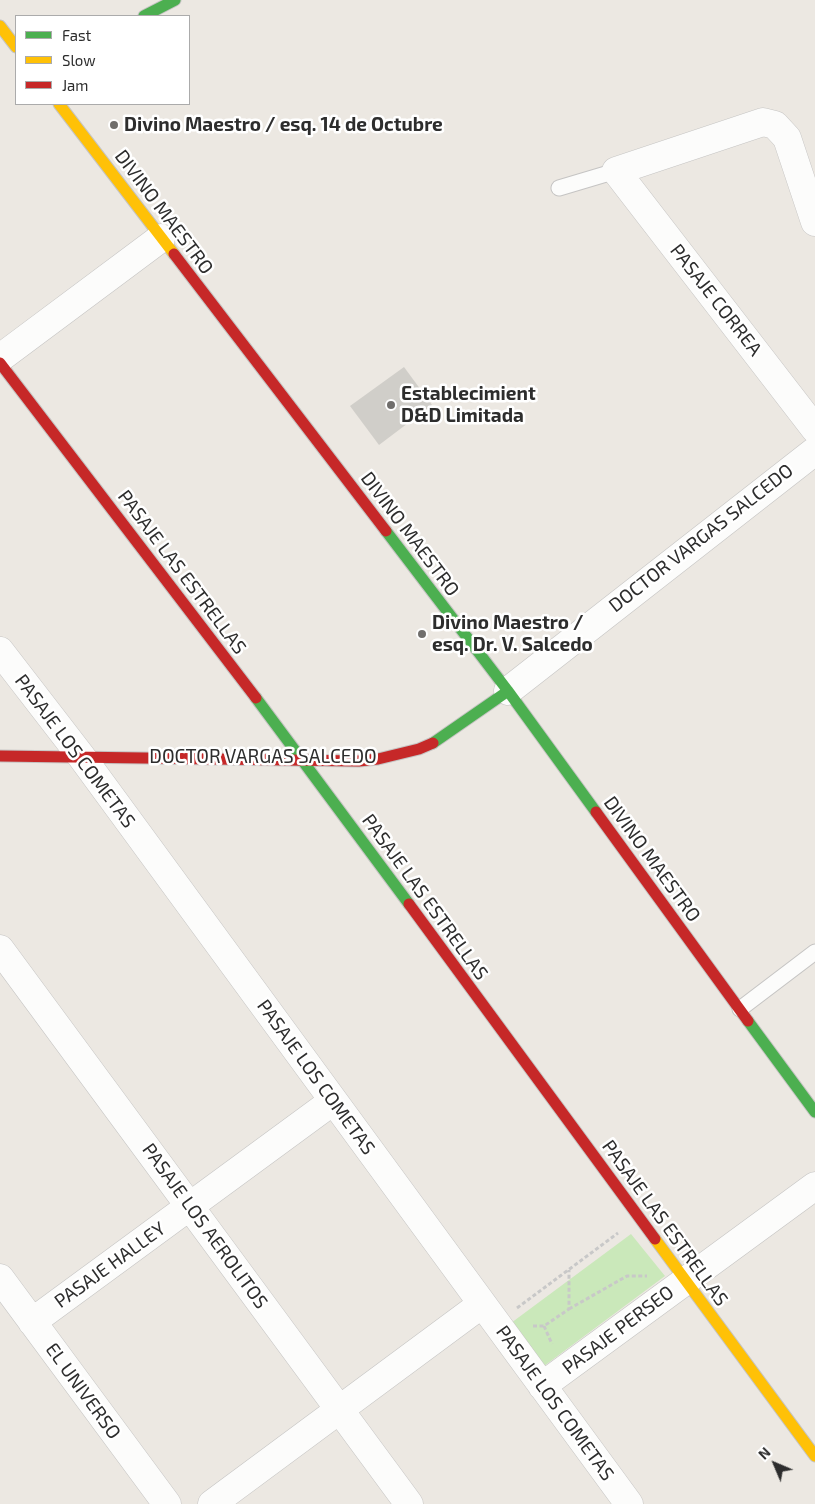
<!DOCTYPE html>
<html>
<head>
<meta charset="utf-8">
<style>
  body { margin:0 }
  #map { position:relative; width:815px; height:1504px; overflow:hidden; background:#ece8e2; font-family:"Exo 2",sans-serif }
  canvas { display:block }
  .legend { position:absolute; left:15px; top:15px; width:175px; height:90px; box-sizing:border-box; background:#fff; border:1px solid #ababab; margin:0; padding:6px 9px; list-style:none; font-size:15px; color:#2d2d2d }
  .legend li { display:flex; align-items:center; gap:10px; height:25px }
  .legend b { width:25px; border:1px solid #ababab }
  .north { position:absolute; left:750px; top:1439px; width:50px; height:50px; -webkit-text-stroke:4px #fff; paint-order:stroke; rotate:315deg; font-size:14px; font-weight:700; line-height:20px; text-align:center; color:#2d2d2d }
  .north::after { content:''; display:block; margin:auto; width:18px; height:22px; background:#2d2d2d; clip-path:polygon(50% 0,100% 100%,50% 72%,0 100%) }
</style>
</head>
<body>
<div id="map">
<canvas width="815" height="1504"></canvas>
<ul class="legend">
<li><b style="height:6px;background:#4caf50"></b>Fast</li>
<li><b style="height:6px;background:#ffc107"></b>Slow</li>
<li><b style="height:6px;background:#c62828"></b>Jam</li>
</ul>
<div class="north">N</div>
</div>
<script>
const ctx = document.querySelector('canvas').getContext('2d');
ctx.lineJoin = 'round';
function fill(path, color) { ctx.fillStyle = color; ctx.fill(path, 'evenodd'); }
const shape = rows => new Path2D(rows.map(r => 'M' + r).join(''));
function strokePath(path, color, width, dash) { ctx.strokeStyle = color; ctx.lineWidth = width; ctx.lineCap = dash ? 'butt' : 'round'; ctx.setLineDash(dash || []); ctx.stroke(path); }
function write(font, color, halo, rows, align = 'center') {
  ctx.font = font + ' "Exo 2",sans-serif'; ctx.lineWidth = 5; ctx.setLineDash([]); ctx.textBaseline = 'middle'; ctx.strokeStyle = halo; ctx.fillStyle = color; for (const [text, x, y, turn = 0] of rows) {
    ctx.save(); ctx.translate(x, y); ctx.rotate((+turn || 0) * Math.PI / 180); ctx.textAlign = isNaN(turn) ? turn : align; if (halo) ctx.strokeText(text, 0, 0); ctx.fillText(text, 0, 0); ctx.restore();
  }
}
const green = shape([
  [631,1234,665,1276,544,1366,511,1323]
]);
const building = shape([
  [404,367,432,405,379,445,350,406]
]);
const path = shape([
  [517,1308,618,1233],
  [569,1309,627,1276,647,1276],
  [533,1326,544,1326,569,1309,569,1270],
  [544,1326,552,1344]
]);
const lane = shape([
  [559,188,616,171],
  [740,1009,815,952]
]);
const street = shape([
  [815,222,787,138,775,125,763,122,616,171,815,429],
  [0,358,161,238],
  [0,651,81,756,629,1504],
  [508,691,815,451],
  [0,949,409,1504],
  [0,1278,167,1504],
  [32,1322,333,1101],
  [542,1386,815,1186],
  [212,1504,482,1304]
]);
const fast = shape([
  [144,16,175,0],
  [386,531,508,691,596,812],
  [256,698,409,904],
  [433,743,508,691],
  [748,1021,815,1112]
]);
const slow = shape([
  [0,26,16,47],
  [59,104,174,254],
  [655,1239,815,1456]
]);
const jam = shape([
  [174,254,386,531],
  [0,363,256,698],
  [0,756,359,761,378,759,419,749,433,743],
  [596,812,748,1021],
  [409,904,655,1239]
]);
const markers = [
  [114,125,5,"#706e6c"],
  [391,405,5,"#706e6c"],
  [422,634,5,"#706e6c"]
];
const poiNames = [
  ["Divino Maestro / esq. 14 de Octubre",124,125],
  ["Establecimient",401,394],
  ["D&D Limitada",401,416],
  ["Divino Maestro /",432,623],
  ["esq. Dr. V. Salcedo",432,645]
];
const streetNames = [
  ["DIVINO MAESTRO",164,212,53],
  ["PASAJE CORREA",716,300,52],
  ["DIVINO MAESTRO",410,534,53],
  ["DOCTOR VARGAS SALCEDO",701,538,-38],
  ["PASAJE LAS ESTRELLAS",182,572,53],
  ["PASAJE LOS COMETAS",75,751,53],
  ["DOCTOR VARGAS SALCEDO",263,757],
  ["DIVINO MAESTRO",652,859,54],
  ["PASAJE LAS ESTRELLAS",425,897,54],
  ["PASAJE LOS COMETAS",316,1077,54],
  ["PASAJE LAS ESTRELLAS",665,1223,54],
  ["PASAJE LOS AEROLITOS",205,1226,54],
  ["PASAJE HALLEY",110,1265,-36],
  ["PASAJE PERSEO",618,1330,-37],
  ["EL UNIVERSO",83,1391,54],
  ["PASAJE LOS COMETAS",555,1403,54]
];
fill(green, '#cae8ba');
fill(building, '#d0cec9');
strokePath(lane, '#c5c4c3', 17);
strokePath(street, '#c5c4c3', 29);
strokePath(fast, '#c5c4c3', 13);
strokePath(slow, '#c5c4c3', 13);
strokePath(jam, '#c5c4c3', 13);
strokePath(path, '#c8c8c8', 3, [4, 2.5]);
strokePath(lane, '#fcfcfb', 15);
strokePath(street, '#fcfcfb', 28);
strokePath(fast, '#4caf50', 11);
strokePath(slow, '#ffc107', 11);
strokePath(jam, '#c62828', 11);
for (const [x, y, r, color] of markers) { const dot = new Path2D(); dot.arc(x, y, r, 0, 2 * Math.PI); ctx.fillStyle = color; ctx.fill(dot); strokePath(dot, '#fff', 2); }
write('bold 19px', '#2d2d2d', '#fff', poiNames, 'left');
write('19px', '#2d2d2d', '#fff', streetNames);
</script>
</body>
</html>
